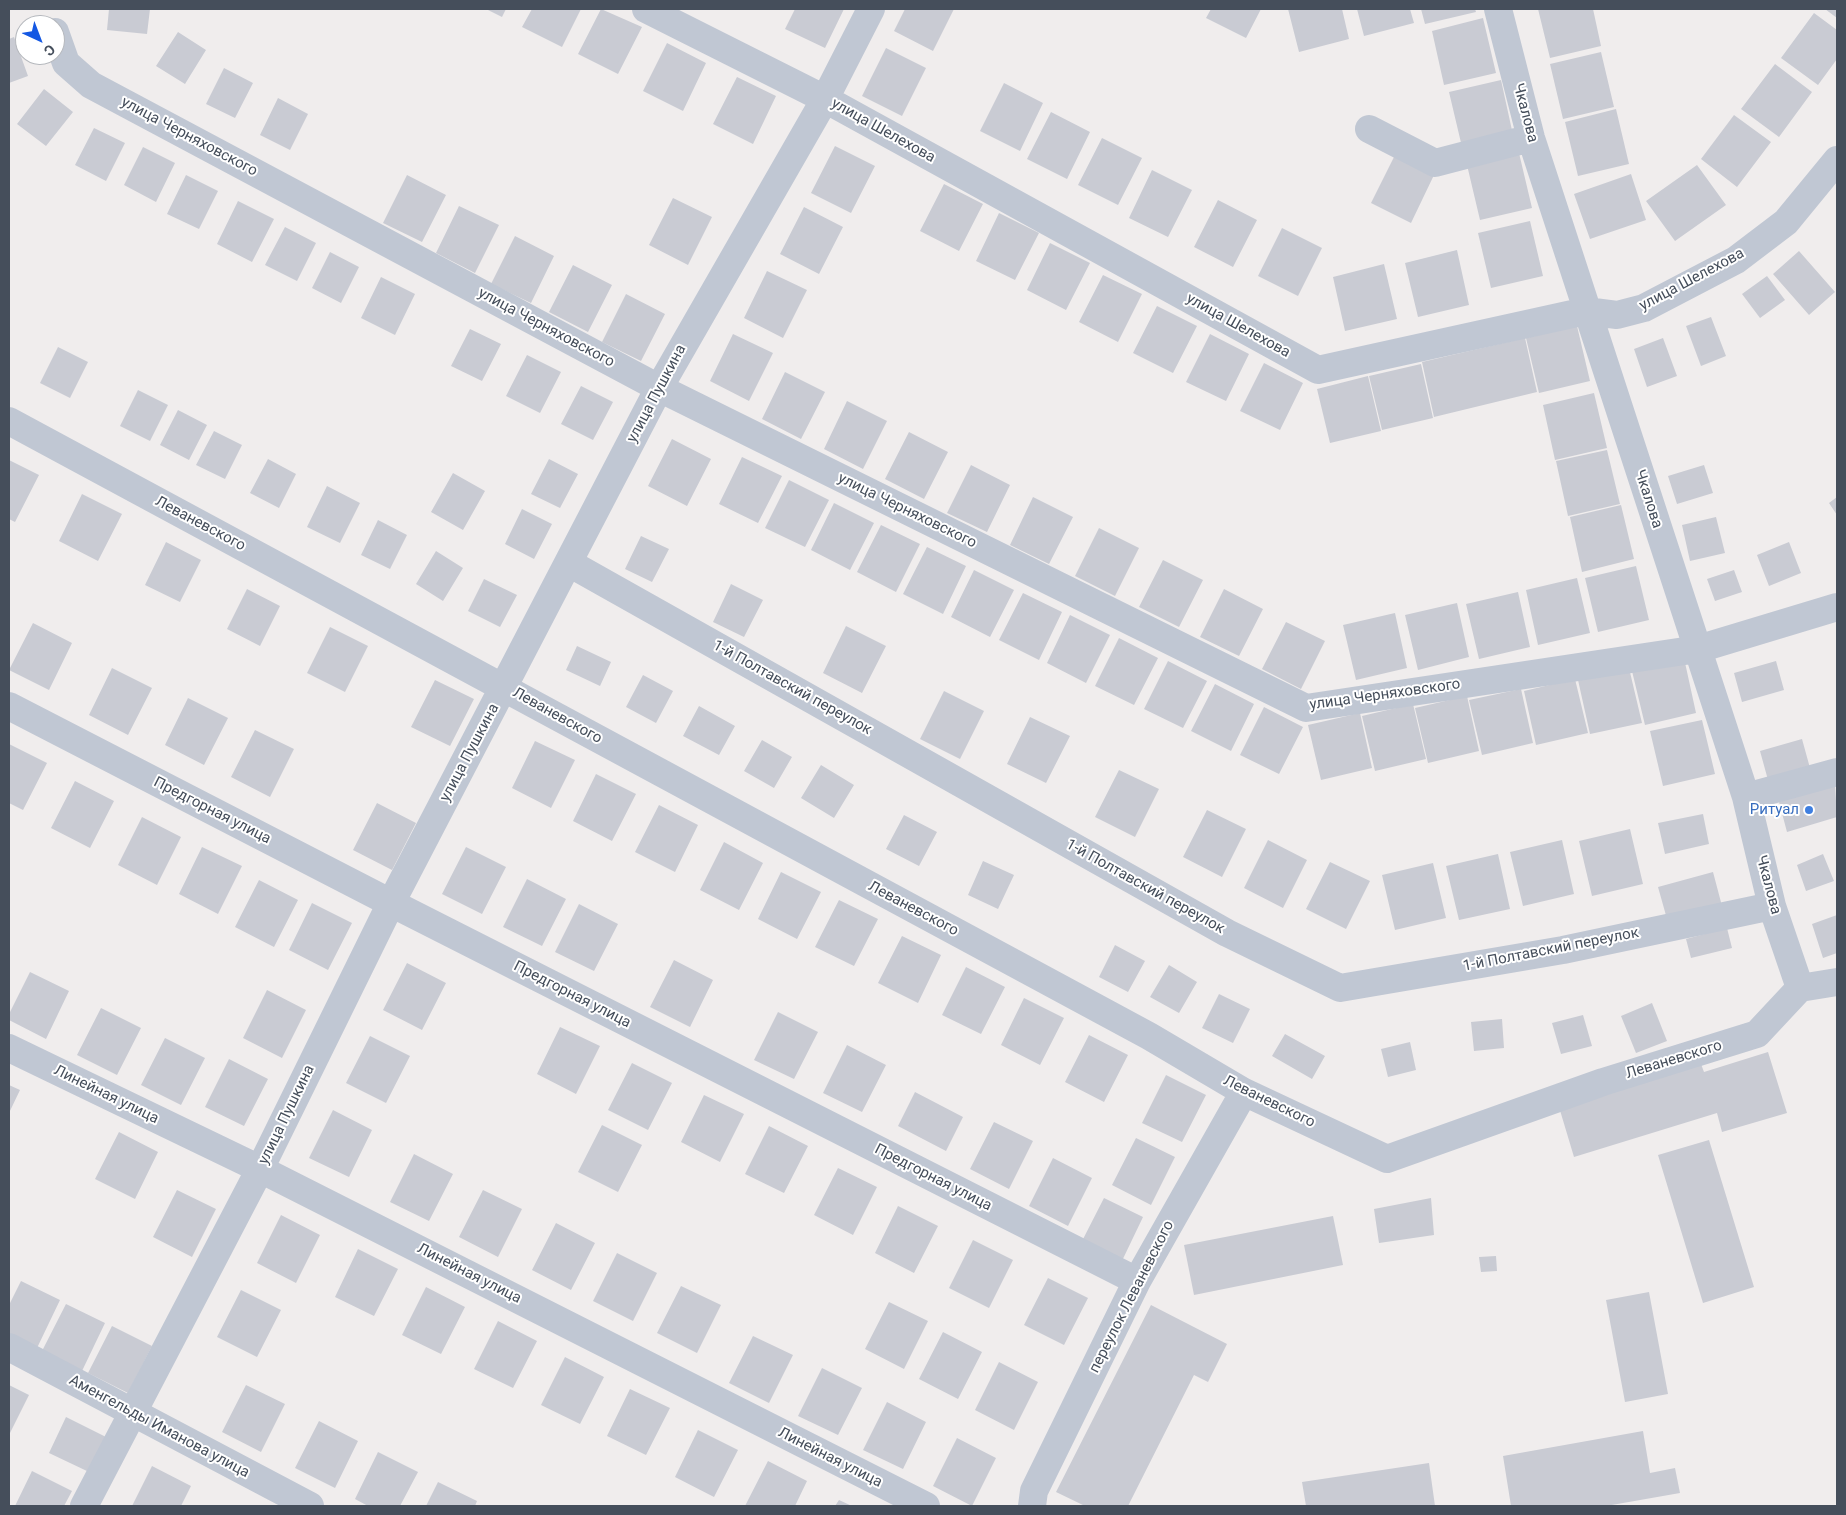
<!DOCTYPE html>
<html>
<head>
<meta charset="utf-8">
<style>
  body { margin:0 }
  #map { position:relative; width:1846px; height:1515px; overflow:hidden; background:#f0eded; font-family:Roboto,sans-serif }
  canvas { display:block }
  .frame { position:absolute; inset:0; border:10px solid #454e5b; pointer-events:none }
  .north { position:absolute; left:15px; top:15px; width:50px; height:50px; box-sizing:border-box; background:#fff; border:1px solid #b5b8bd; border-radius:50%; rotate:137deg; font-size:14px; font-weight:700; line-height:20px; text-align:center; color:#454e5b }
  .north::after { content:''; display:block; margin:auto; width:18px; height:22px; background:#1458e3; clip-path:polygon(50% 0,100% 100%,50% 72%,0 100%) }
</style>
</head>
<body>
<div id="map">
<canvas width="1846" height="1515"></canvas>
<div class="frame"></div>
<div class="north">С</div>
</div>
<script>
const ctx = document.querySelector('canvas').getContext('2d');
ctx.lineJoin = 'round';
function fill(path, color) { ctx.fillStyle = color; ctx.fill(path, 'evenodd'); }
const shape = rows => new Path2D(rows.map(r => 'M' + r).join(''));
function strokePath(path, color, width, dash) { ctx.strokeStyle = color; ctx.lineWidth = width; ctx.lineCap = dash ? 'butt' : 'round'; ctx.setLineDash(dash || []); ctx.stroke(path); }
function write(font, color, halo, rows, align = 'center') {
  ctx.font = font + ' Roboto,sans-serif'; ctx.lineWidth = 4; ctx.setLineDash([]); ctx.textBaseline = 'middle'; ctx.strokeStyle = halo; ctx.fillStyle = color; for (const [text, x, y, turn = 0] of rows) {
    ctx.save(); ctx.translate(x, y); ctx.rotate((+turn || 0) * Math.PI / 180); ctx.textAlign = isNaN(turn) ? turn : align; if (halo) ctx.strokeText(text, 0, 0); ctx.fillText(text, 0, 0); ctx.restore();
  }
}
const building = shape([
  [109,9,150,9,147,34,107,30],
  [486,9,506,9,502,17],
  [532,9,581,9,562,47,522,27],
  [601,9,642,27,618,74,578,54],
  [795,9,844,9,825,48,785,29],
  [905,9,954,9,933,51,894,31],
  [1211,9,1261,9,1246,38,1206,18],
  [1288,9,1342,9,1349,39,1299,52],
  [1357,9,1410,9,1414,23,1364,36],
  [1421,9,1475,9,1476,12,1425,24],
  [1538,9,1593,9,1601,46,1550,58],
  [1825,9,1837,9,1837,18],
  [1814,13,1837,30,1837,59,1818,85,1781,58],
  [1483,18,1496,73,1444,85,1432,31],
  [178,32,206,50,185,84,156,66],
  [14,37,28,76,9,83,9,39],
  [667,43,706,63,683,111,643,91],
  [886,48,926,68,902,116,862,96],
  [1601,52,1614,107,1563,119,1550,64],
  [1775,64,1812,92,1779,137,1741,109],
  [224,68,253,83,235,118,206,104],
  [737,77,776,96,753,144,713,124],
  [1501,80,1513,135,1462,147,1449,92],
  [1004,83,1043,103,1020,151,980,131],
  [44,89,73,112,46,146,17,124],
  [278,98,308,114,290,150,260,135],
  [1616,109,1629,164,1578,176,1565,122],
  [1051,112,1090,132,1067,179,1027,159],
  [1734,115,1771,142,1737,187,1701,159],
  [94,128,125,143,106,181,75,165],
  [1102,138,1142,158,1118,205,1078,185],
  [835,146,875,166,851,213,811,193],
  [143,147,175,163,156,202,124,185],
  [1519,153,1532,208,1480,220,1467,165],
  [1395,155,1434,175,1411,223,1371,203],
  [1697,165,1726,205,1675,241,1646,201],
  [1152,170,1192,190,1168,237,1129,218],
  [1631,174,1646,220,1590,239,1574,194],
  [186,175,218,191,199,229,167,214],
  [407,175,446,195,422,242,383,223],
  [944,184,983,204,959,251,920,231],
  [673,198,712,217,688,265,649,245],
  [1218,200,1257,220,1233,267,1194,247],
  [238,201,274,219,252,262,217,244],
  [459,206,499,225,475,273,436,253],
  [804,207,843,227,819,274,780,254],
  [999,213,1039,233,1015,280,976,261],
  [1530,221,1543,276,1491,288,1478,233],
  [285,227,316,243,297,281,265,265],
  [1282,228,1322,248,1298,296,1258,276],
  [515,236,554,256,531,303,491,284],
  [1050,243,1090,263,1066,310,1027,290],
  [1457,250,1469,305,1418,317,1405,263],
  [1799,251,1835,292,1809,315,1773,274],
  [330,252,359,267,341,303,312,288],
  [1384,264,1397,319,1345,331,1333,277],
  [573,265,612,285,588,332,549,312],
  [767,271,807,290,783,338,744,318],
  [1103,275,1142,294,1118,342,1079,322],
  [1767,276,1785,300,1760,318,1742,294],
  [381,277,415,294,395,335,361,318],
  [626,294,665,314,641,361,602,342],
  [1157,306,1197,326,1173,373,1133,353],
  [1711,317,1726,356,1701,366,1686,326],
  [1577,326,1590,381,1539,393,1526,338],
  [470,329,501,344,482,381,451,366],
  [733,334,773,353,749,401,710,381],
  [1210,334,1249,354,1226,401,1186,382],
  [1525,338,1537,392,1434,417,1422,362],
  [1663,338,1677,376,1647,387,1634,349],
  [58,347,88,362,70,398,40,383],
  [527,355,561,372,540,413,506,396],
  [1264,363,1303,383,1280,430,1240,411],
  [1421,364,1433,418,1382,430,1369,376],
  [785,372,825,392,801,439,762,419],
  [1368,376,1381,431,1330,443,1317,389],
  [581,386,613,402,593,440,561,424],
  [138,390,168,405,150,441,120,426],
  [1594,393,1607,448,1555,460,1543,405],
  [847,401,887,421,863,469,824,449],
  [178,410,207,425,189,460,160,445],
  [214,431,242,445,225,479,196,465],
  [909,432,948,452,924,499,885,479],
  [672,439,711,459,687,506,648,486],
  [1607,450,1620,504,1568,516,1556,461],
  [742,457,782,476,758,523,719,504],
  [268,459,296,474,279,508,250,493],
  [549,459,578,474,560,508,531,494],
  [9,460,39,475,15,522,9,519],
  [971,465,1010,485,987,532,947,513],
  [1704,465,1713,493,1677,504,1668,476],
  [453,473,485,491,463,530,431,512],
  [789,480,829,500,805,547,765,528],
  [327,486,360,503,340,543,307,527],
  [82,494,122,514,98,561,59,541],
  [1033,497,1073,517,1049,564,1010,545],
  [1837,497,1837,515,1829,503],
  [834,503,874,523,850,570,811,550],
  [1621,505,1634,559,1582,572,1570,517],
  [522,509,552,524,534,559,505,544],
  [1716,517,1725,553,1690,561,1682,525],
  [378,520,407,535,390,569,361,555],
  [881,525,920,544,896,592,857,572],
  [1099,528,1139,548,1115,596,1075,576],
  [641,536,669,549,652,582,625,569],
  [166,542,201,560,180,602,145,585],
  [1789,542,1801,573,1769,586,1757,555],
  [927,547,966,566,943,614,903,594],
  [436,551,463,568,443,601,416,584],
  [1163,560,1203,580,1179,627,1139,607],
  [1636,566,1649,620,1598,632,1585,578],
  [974,570,1014,590,990,637,951,617],
  [1734,570,1742,592,1715,601,1707,579],
  [1577,578,1590,633,1538,645,1526,590],
  [484,579,517,595,500,627,468,611],
  [731,584,763,600,744,637,713,622],
  [247,589,280,606,260,646,227,629],
  [1224,589,1263,609,1239,656,1200,637],
  [1518,592,1530,647,1479,659,1466,604],
  [1023,593,1062,612,1039,660,999,640],
  [1457,603,1469,657,1418,670,1405,615],
  [1395,613,1407,668,1356,680,1343,625],
  [1070,615,1110,635,1086,683,1047,663],
  [1286,622,1325,641,1301,689,1262,669],
  [33,623,72,643,49,690,9,670],
  [846,626,886,646,862,693,823,673],
  [330,627,368,646,345,692,307,673],
  [1119,638,1158,658,1134,705,1095,686],
  [577,646,611,662,600,686,566,670],
  [1684,658,1696,713,1645,725,1632,671],
  [1168,661,1207,681,1183,728,1144,709],
  [1776,661,1784,690,1742,702,1734,673],
  [112,668,152,688,128,735,89,715],
  [1629,668,1642,723,1590,734,1578,680],
  [643,675,673,691,656,723,626,707],
  [1575,679,1588,733,1536,745,1524,691],
  [435,680,474,699,450,746,411,727],
  [1215,684,1254,704,1231,751,1191,731],
  [1521,689,1533,743,1482,755,1469,700],
  [944,691,984,711,960,759,920,739],
  [1467,696,1479,751,1428,763,1415,708],
  [188,698,228,718,204,765,165,745],
  [1413,704,1426,759,1375,771,1362,716],
  [699,706,735,726,719,755,683,736],
  [1264,707,1303,727,1279,774,1240,755],
  [1360,713,1372,768,1321,780,1308,725],
  [1030,717,1070,736,1046,783,1007,764],
  [1702,720,1715,774,1663,786,1650,731],
  [255,730,294,749,270,797,231,777],
  [1802,739,1810,768,1768,780,1760,751],
  [762,740,792,757,774,788,744,771],
  [535,741,575,760,551,808,512,788],
  [9,744,47,763,23,810,9,803],
  [821,765,854,785,834,818,801,798],
  [1119,770,1159,789,1135,837,1095,817],
  [596,774,636,794,612,841,573,821],
  [75,781,114,801,90,848,51,828],
  [1835,785,1837,817,1787,832,1779,802],
  [377,803,416,823,392,870,353,850],
  [659,805,698,825,675,872,635,852],
  [1207,810,1246,829,1222,877,1183,857],
  [1703,814,1709,844,1665,854,1658,823],
  [904,815,937,832,919,866,886,849],
  [142,817,181,837,157,885,118,865],
  [1630,829,1643,884,1592,896,1579,841],
  [1268,840,1307,860,1283,908,1244,888],
  [1562,840,1574,894,1523,906,1510,852],
  [724,842,763,863,739,910,700,890],
  [202,847,242,866,218,914,179,894],
  [466,847,506,867,482,914,442,894],
  [1498,854,1510,909,1459,920,1446,866],
  [1823,854,1834,881,1806,891,1797,865],
  [983,861,1014,875,998,909,968,895],
  [1330,862,1370,881,1346,929,1306,909],
  [1433,863,1446,918,1395,930,1382,875],
  [781,872,821,892,797,939,758,919],
  [1713,872,1722,906,1667,919,1658,887],
  [527,879,566,899,542,946,503,927],
  [259,880,298,900,274,947,235,927],
  [839,900,878,919,854,966,815,947],
  [312,903,352,923,328,970,289,950],
  [579,904,618,924,594,971,555,952],
  [1837,915,1837,953,1823,958,1812,924],
  [1727,928,1732,948,1691,958,1686,939],
  [902,936,941,955,918,1003,878,983],
  [1115,945,1145,961,1128,992,1099,977],
  [674,960,713,980,690,1027,650,1007],
  [407,963,446,983,422,1030,383,1010],
  [1169,965,1197,982,1179,1013,1150,997],
  [966,967,1005,987,981,1034,942,1015],
  [30,972,69,991,46,1039,9,1020,9,1014],
  [267,990,306,1010,282,1058,243,1038],
  [1219,994,1250,1009,1233,1043,1202,1028],
  [1024,998,1064,1018,1040,1065,1001,1045],
  [1652,1003,1667,1041,1636,1053,1621,1016],
  [101,1008,141,1028,117,1075,77,1055],
  [778,1012,818,1032,794,1079,754,1060],
  [1583,1015,1592,1046,1561,1054,1552,1023],
  [1502,1019,1504,1048,1474,1051,1471,1022],
  [560,1027,600,1046,576,1094,537,1074],
  [1285,1034,1325,1056,1312,1079,1272,1056],
  [1089,1035,1128,1055,1104,1102,1065,1082],
  [370,1036,410,1056,386,1103,346,1083],
  [165,1038,205,1058,181,1105,141,1085],
  [1410,1042,1416,1070,1388,1077,1381,1049],
  [847,1045,886,1065,862,1112,823,1093],
  [1768,1052,1787,1113,1722,1132,1717,1113,1574,1157,1559,1107,1701,1064,1704,1072],
  [229,1059,268,1079,244,1126,205,1107],
  [632,1063,672,1083,648,1130,608,1110],
  [1166,1075,1206,1095,1182,1142,1142,1123],
  [9,1085,20,1090,9,1113],
  [915,1092,963,1117,946,1151,898,1126],
  [704,1095,744,1114,720,1162,681,1142],
  [333,1110,372,1130,349,1177,309,1158],
  [994,1122,1033,1141,1009,1189,970,1169],
  [602,1125,642,1145,618,1192,578,1172],
  [769,1126,808,1146,784,1193,745,1174],
  [119,1132,158,1152,135,1199,95,1179],
  [1136,1138,1175,1157,1151,1205,1112,1185],
  [1709,1140,1754,1287,1703,1303,1658,1155],
  [414,1154,453,1174,429,1221,390,1202],
  [1053,1158,1092,1178,1068,1226,1029,1206],
  [838,1168,877,1187,853,1235,814,1215],
  [177,1190,216,1209,192,1257,153,1237],
  [483,1190,522,1209,498,1257,459,1237],
  [1104,1198,1143,1217,1120,1265,1080,1245],
  [1431,1198,1434,1235,1379,1243,1374,1209],
  [898,1206,938,1226,914,1273,875,1253],
  [281,1215,320,1235,296,1283,257,1263],
  [1333,1216,1343,1265,1194,1295,1184,1245],
  [556,1223,595,1243,571,1290,532,1270],
  [973,1240,1013,1260,989,1308,949,1288],
  [358,1249,398,1269,374,1316,335,1297],
  [617,1253,657,1273,633,1321,593,1301],
  [1496,1256,1497,1271,1481,1272,1479,1257],
  [1048,1278,1088,1298,1064,1345,1024,1325],
  [21,1281,60,1300,37,1348,9,1334,9,1305],
  [681,1286,721,1305,697,1353,657,1333],
  [426,1287,465,1307,441,1354,402,1335],
  [241,1290,281,1310,257,1357,217,1337],
  [1649,1292,1668,1394,1625,1402,1606,1300],
  [889,1302,928,1321,904,1369,865,1349],
  [66,1304,105,1323,82,1371,42,1351],
  [1151,1305,1227,1344,1208,1382,1194,1375,1128,1506,1085,1506,1056,1492],
  [498,1321,537,1341,513,1388,474,1369],
  [112,1326,152,1346,128,1393,88,1373],
  [943,1332,982,1352,958,1399,919,1379],
  [753,1336,793,1355,769,1403,729,1383],
  [565,1357,604,1377,580,1424,541,1405],
  [999,1362,1038,1382,1014,1430,975,1410],
  [822,1368,862,1388,838,1435,798,1416],
  [9,1385,29,1395,9,1435],
  [246,1385,285,1404,261,1452,222,1432],
  [630,1389,670,1408,646,1455,607,1436],
  [887,1402,926,1422,903,1469,863,1450],
  [66,1417,106,1437,89,1472,49,1453],
  [319,1421,358,1441,335,1488,295,1468],
  [698,1430,738,1450,714,1497,675,1477],
  [1643,1431,1650,1473,1675,1468,1680,1493,1606,1506,1511,1506,1503,1456],
  [957,1438,996,1458,972,1506,933,1486],
  [378,1452,418,1472,400,1506,368,1506,355,1499],
  [768,1461,807,1481,795,1506,745,1506],
  [1429,1463,1435,1506,1306,1506,1302,1482],
  [152,1466,191,1486,181,1506,132,1506],
  [32,1471,72,1491,64,1506,15,1506],
  [438,1482,477,1501,475,1506,426,1506],
  [839,1500,852,1506,835,1506]
]);
const minor = shape([
  [646,9,825,99,1318,370,1586,311,1617,315,1644,308,1736,260,1786,222,1837,160],
  [1498,9,1531,138,1746,797,1772,906,1800,988],
  [55,32,66,63,91,85,659,388,1306,708,1698,649,1837,607],
  [1369,129,1435,163,1531,138],
  [9,421,1149,1036,1244,1092,1387,1159,1603,1082,1757,1034,1800,988,1837,982],
  [569,563,1227,933,1340,988,1563,950,1772,906],
  [9,706,391,903,1137,1281],
  [1746,797,1837,772],
  [9,1048,260,1169,926,1506],
  [9,1347,310,1506],
  [84,1506,260,1169,391,903,659,388,825,99,871,9],
  [1032,1506,1034,1491,1137,1281,1244,1092]
]);
const markers = [
  [1809,810,5,"#3f7fe0"]
];
const streetNames = [
  ["Чкалова",1525,113,75],
  ["улица Шелехова",883,131,29],
  ["улица Черняховского",189,137,28],
  ["улица Шелехова",1692,280,-28],
  ["улица Шелехова",1238,326,29],
  ["улица Черняховского",546,328,28],
  ["улица Пушкина",657,394,-62],
  ["Чкалова",1648,499,72],
  ["улица Черняховского",907,511,26],
  ["Леваневского",200,524,28],
  ["1-й Полтавский переулок",792,688,29],
  ["улица Черняховского",1385,695,-8],
  ["Леваневского",557,716,29],
  ["улица Пушкина",470,753,-62],
  ["Предгорная улица",212,811,27],
  ["Чкалова",1768,885,75],
  ["1-й Полтавский переулок",1145,887,29],
  ["Леваневского",913,909,28],
  ["1-й Полтавский переулок",1551,950,-11],
  ["Предгорная улица",572,995,27],
  ["Леваневского",1674,1060,-17],
  ["Линейная улица",106,1095,26],
  ["Леваневского",1269,1102,26],
  ["улица Пушкина",287,1115,-64],
  ["Предгорная улица",933,1178,27],
  ["Линейная улица",469,1274,27],
  ["переулок Леваневского",1132,1297,-63],
  ["Аменгельды Иманова улица",159,1427,28],
  ["Линейная улица",830,1458,27]
];
const shopNames = [
  ["Ритуал",1799,810]
];
fill(building, '#c9cbd3');
strokePath(minor, '#c0c7d3', 28);
for (const [x, y, r, color] of markers) { const dot = new Path2D(); dot.arc(x, y, r, 0, 2 * Math.PI); ctx.fillStyle = color; ctx.fill(dot); strokePath(dot, '#fff', 2); }
write('15px', '#454e5b', '#fff', streetNames);
write('15px', '#366cbe', '#fff', shopNames, 'right');
</script>
</body>
</html>
